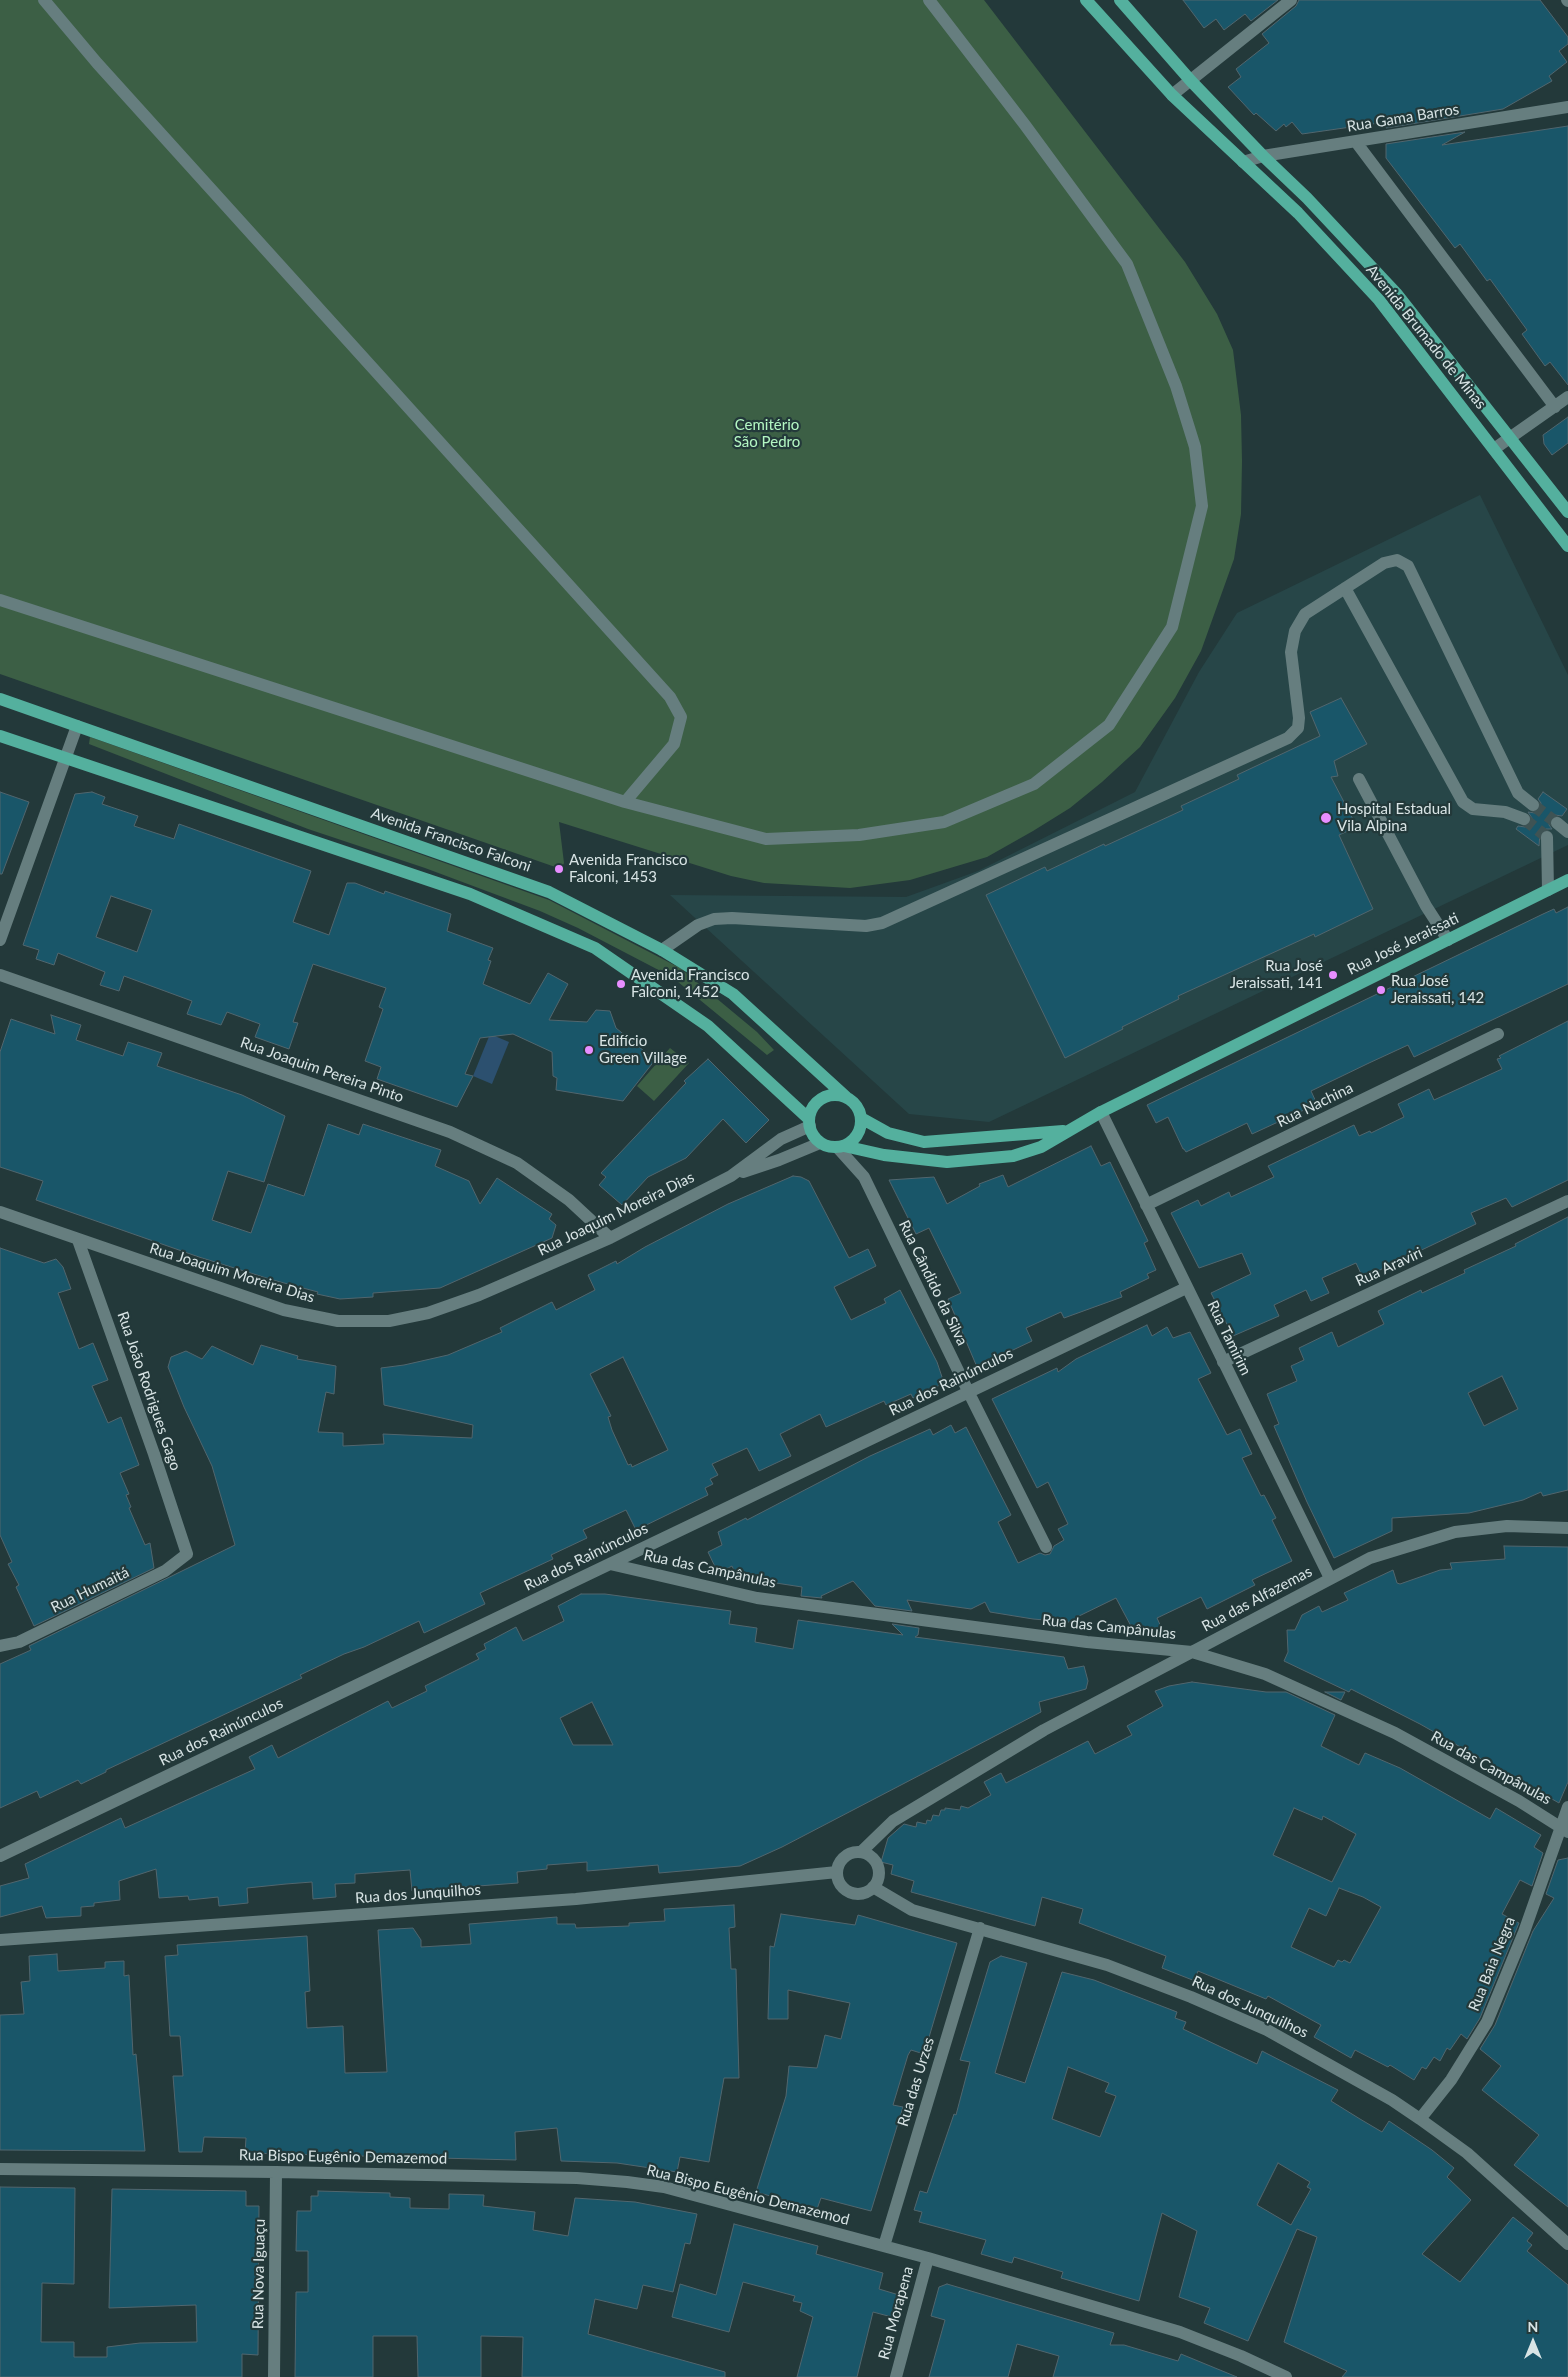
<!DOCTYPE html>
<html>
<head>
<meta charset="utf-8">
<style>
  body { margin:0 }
  #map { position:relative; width:1568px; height:2377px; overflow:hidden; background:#23393a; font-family:Lato,sans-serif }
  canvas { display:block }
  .north { position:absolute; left:1508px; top:2317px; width:50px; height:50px; -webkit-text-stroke:4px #23393a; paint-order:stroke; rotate:0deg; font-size:14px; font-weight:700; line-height:20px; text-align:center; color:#d8e4e5 }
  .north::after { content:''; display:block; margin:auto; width:18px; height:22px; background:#d8e4e5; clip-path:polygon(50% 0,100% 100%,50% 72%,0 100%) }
</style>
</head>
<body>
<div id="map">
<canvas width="1568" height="2377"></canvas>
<div class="north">N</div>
</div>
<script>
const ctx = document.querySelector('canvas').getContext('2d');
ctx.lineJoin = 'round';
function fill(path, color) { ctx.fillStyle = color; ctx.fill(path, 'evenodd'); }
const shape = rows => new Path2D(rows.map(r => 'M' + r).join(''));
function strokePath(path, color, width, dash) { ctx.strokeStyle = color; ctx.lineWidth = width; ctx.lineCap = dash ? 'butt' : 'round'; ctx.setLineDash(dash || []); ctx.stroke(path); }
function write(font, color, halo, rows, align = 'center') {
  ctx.font = font + ' Lato,sans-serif'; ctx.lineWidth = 4.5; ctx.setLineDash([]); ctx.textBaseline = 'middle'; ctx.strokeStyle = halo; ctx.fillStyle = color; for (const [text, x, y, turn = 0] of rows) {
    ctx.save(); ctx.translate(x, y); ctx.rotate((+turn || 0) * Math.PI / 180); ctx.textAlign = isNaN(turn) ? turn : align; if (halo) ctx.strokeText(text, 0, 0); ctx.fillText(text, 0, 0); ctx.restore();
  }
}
const built = shape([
  [1480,495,1568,675,1568,845,989,1122,909,1114,670,895,906,897,978,871,1135,792,1199,672,1237,613]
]);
const green = shape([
  [0,0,984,0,1185,262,1217,314,1233,350,1241,415,1242,461,1241,514,1234,559,1201,651,1175,698,1140,747,1102,782,1070,808,1033,831,987,857,910,880,850,888,764,883,731,876,559,822,564,863,561,869,0,674],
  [90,737,549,900,680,968,757,1032,774,1050,767,1055,672,977,578,928,540,911,425,868,308,829,89,744],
  [670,1048,689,1063,654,1101,637,1086]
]);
const water = shape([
  [490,1034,509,1042,492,1084,473,1076]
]);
const building = shape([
  [1183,0,1278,0,1251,21,1245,14,1224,30,1216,19,1204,28,1183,0],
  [1299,0,1540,0,1568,37,1568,44,1559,51,1567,62,1549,76,1552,81,1503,109,1386,128,1386,122,1302,134,1292,122,1286,127,1284,124,1276,131,1256,113,1254,115,1228,87,1241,77,1236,69,1269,43,1262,34,1296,6,1299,0],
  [1568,126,1568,385,1550,362,1545,366,1522,334,1527,330,1490,279,1487,281,1460,244,1455,248,1386,158,1386,144,1465,132,1442,145,1568,126],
  [1568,417,1568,443,1552,455,1544,444,1543,435,1568,417],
  [1341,698,1367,744,1334,761,1338,776,1331,777,1357,827,1339,835,1373,909,1315,937,1314,934,1178,996,1179,999,1122,1027,1123,1029,1065,1058,986,895,1045,867,1047,871,1104,844,1105,846,1183,810,1181,806,1239,779,1237,775,1320,736,1310,712,1341,698],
  [0,792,29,802,2,874,0,874,0,792],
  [92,792,105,797,102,804,138,816,134,826,174,839,179,824,311,871,293,922,329,935,347,883,355,883,384,894,385,891,451,914,447,931,493,948,488,960,491,961,483,984,530,1004,548,973,568,984,549,1020,587,1022,596,1010,610,1011,616,1028,655,1060,623,1101,556,1090,557,1078,553,1076,552,1052,513,1034,480,1038,465,1074,473,1076,457,1107,377,1079,381,1067,365,1061,383,1009,379,1007,386,988,313,964,293,1022,298,1023,289,1049,255,1037,260,1024,227,1012,221,1025,187,1014,192,1001,124,976,119,991,100,985,105,972,58,953,54,965,36,959,39,950,23,945,75,794,92,792],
  [111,896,152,910,137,952,96,937,111,896],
  [1543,792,1567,809,1562,816,1555,815,1550,818,1549,825,1552,829,1546,829,1540,833,1539,846,1516,829,1518,826,1525,827,1530,825,1532,818,1528,812,1535,813,1540,810,1541,803,1538,799,1543,792],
  [1568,907,1568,984,1414,1057,1408,1045,1369,1063,1311,1091,1317,1104,1252,1134,1247,1123,1186,1152,1184,1149,1183,1149,1168,1117,1156,1123,1147,1105,1543,914,1554,909,1556,913,1568,907],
  [51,1015,81,1025,76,1040,123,1056,128,1042,162,1053,157,1066,242,1095,285,1116,264,1182,228,1171,212,1220,251,1233,268,1184,304,1196,328,1124,359,1135,363,1124,441,1150,435,1166,469,1181,480,1204,497,1178,552,1214,549,1219,556,1225,552,1238,440,1288,373,1293,373,1297,340,1299,317,1294,318,1292,273,1280,199,1257,36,1200,43,1181,0,1167,0,1052,11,1019,55,1034,51,1015],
  [1568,1021,1568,1180,1512,1207,1506,1198,1471,1213,1476,1224,1363,1278,1356,1263,1322,1278,1329,1293,1311,1301,1306,1290,1274,1305,1279,1316,1233,1336,1211,1293,1251,1274,1242,1253,1199,1268,1171,1213,1198,1200,1201,1206,1229,1192,1231,1197,1274,1177,1268,1166,1354,1125,1359,1136,1370,1131,1371,1133,1404,1117,1398,1104,1429,1089,1434,1100,1502,1069,1497,1059,1501,1058,1499,1056,1568,1021],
  [708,1059,769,1120,746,1143,723,1119,686,1158,648,1177,622,1205,599,1185,606,1177,601,1173,686,1083,684,1081,708,1059],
  [1091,1146,1101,1166,1110,1162,1148,1241,1144,1243,1156,1270,1147,1274,1149,1278,1120,1292,1122,1297,1064,1318,1061,1312,1026,1328,1032,1341,977,1367,948,1299,961,1293,929,1228,916,1234,889,1180,934,1177,947,1204,980,1186,979,1184,1003,1175,1008,1187,1091,1146],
  [793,1176,801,1177,809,1181,849,1258,868,1249,876,1266,834,1287,851,1320,886,1303,884,1299,900,1290,937,1362,942,1377,942,1384,913,1398,911,1394,886,1405,884,1401,826,1427,820,1414,780,1434,791,1456,759,1471,747,1448,712,1464,718,1475,710,1479,713,1484,705,1488,708,1495,636,1530,626,1510,583,1530,587,1538,551,1555,553,1559,480,1593,485,1604,424,1633,419,1621,364,1647,344,1654,300,1675,302,1678,106,1770,106,1772,81,1784,78,1780,40,1798,37,1791,0,1808,0,1664,31,1650,29,1646,33,1644,235,1545,212,1466,184,1407,168,1367,171,1357,186,1351,202,1359,212,1346,253,1365,261,1345,298,1356,297,1359,336,1366,334,1394,326,1392,318,1432,343,1433,343,1446,384,1444,383,1434,472,1438,473,1425,384,1405,381,1368,404,1365,448,1355,502,1332,500,1328,552,1302,556,1310,595,1290,588,1275,616,1261,617,1264,645,1247,728,1204,793,1176],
  [623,1357,668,1450,632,1467,631,1464,628,1465,612,1430,608,1417,611,1416,590,1374,623,1357],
  [1568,1217,1568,1490,1543,1496,1541,1492,1523,1500,1469,1513,1392,1518,1392,1531,1334,1558,1307,1502,1274,1426,1279,1424,1267,1394,1297,1381,1291,1366,1304,1360,1299,1348,1332,1332,1338,1347,1384,1324,1378,1311,1421,1290,1422,1293,1465,1273,1464,1270,1516,1246,1515,1244,1568,1217],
  [1502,1376,1518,1409,1484,1426,1468,1393,1502,1376],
  [0,1248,44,1263,56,1259,63,1267,71,1289,58,1293,79,1349,93,1343,108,1380,92,1386,108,1423,121,1417,139,1465,120,1473,129,1494,126,1495,131,1507,129,1508,145,1545,150,1543,154,1568,34,1626,16,1587,19,1585,8,1564,12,1562,0,1535,0,1248],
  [1147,1325,1152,1336,1167,1327,1173,1338,1190,1332,1211,1373,1198,1379,1227,1435,1240,1429,1252,1454,1242,1458,1261,1496,1264,1495,1276,1518,1272,1520,1292,1561,1252,1580,1255,1585,1207,1609,1201,1597,1157,1618,1162,1629,1132,1628,1116,1598,1077,1617,1080,1623,1033,1619,990,1612,985,1602,971,1609,907,1600,912,1611,875,1606,853,1581,821,1596,822,1598,801,1596,802,1587,737,1577,732,1566,718,1573,708,1552,722,1545,718,1532,746,1518,747,1520,870,1456,930,1429,933,1435,951,1425,955,1433,966,1427,1011,1515,998,1522,1018,1563,1040,1553,1045,1555,1050,1554,1054,1546,1064,1540,1058,1529,1068,1524,1048,1482,1037,1488,992,1399,1057,1368,1058,1372,1076,1359,1147,1325],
  [1504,1546,1568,1547,1568,1782,1559,1803,1420,1724,1351,1689,1349,1692,1284,1661,1288,1652,1287,1630,1295,1630,1302,1615,1319,1606,1322,1612,1348,1600,1344,1593,1393,1570,1397,1583,1400,1584,1440,1570,1452,1569,1450,1563,1505,1559,1504,1546],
  [581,1594,605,1594,731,1611,729,1624,757,1628,755,1642,793,1649,798,1620,903,1635,892,1624,919,1628,918,1635,915,1637,1064,1657,1068,1669,1084,1666,1088,1681,1086,1689,1039,1702,1041,1712,782,1847,740,1866,659,1873,658,1865,587,1871,587,1862,547,1865,547,1869,517,1872,518,1883,412,1891,410,1870,355,1874,355,1883,335,1884,336,1897,313,1899,312,1882,286,1884,247,1888,248,1903,219,1906,218,1897,189,1900,188,1896,159,1898,156,1869,119,1881,120,1900,94,1903,94,1906,81,1907,81,1916,46,1918,42,1906,0,1917,0,1886,29,1878,25,1864,121,1818,125,1828,255,1769,249,1757,272,1745,278,1758,388,1701,392,1708,427,1691,425,1686,479,1659,476,1654,486,1649,484,1644,516,1627,523,1641,564,1621,558,1606,581,1594],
  [592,1702,613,1745,573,1745,560,1718,592,1702],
  [1192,1682,1266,1692,1286,1692,1335,1715,1321,1746,1359,1765,1365,1753,1400,1768,1490,1819,1496,1808,1541,1835,1534,1847,1543,1853,1532,1886,1520,1880,1502,1914,1519,1923,1480,2018,1467,2039,1461,2034,1450,2050,1447,2048,1440,2061,1434,2057,1426,2069,1422,2067,1414,2080,1390,2065,1388,2067,1355,2050,1351,2058,1314,2037,1321,2025,1268,1996,1266,1999,1198,1971,1195,1981,1162,1968,1166,1956,1079,1923,1083,1909,1042,1897,1035,1926,911,1892,914,1881,891,1874,893,1865,881,1862,888,1838,904,1824,916,1827,917,1822,926,1824,927,1820,931,1821,933,1815,939,1816,941,1810,945,1810,945,1808,960,1810,961,1806,968,1808,991,1795,984,1782,1001,1773,1006,1783,1088,1741,1095,1754,1132,1735,1127,1726,1163,1706,1155,1691,1169,1686,1192,1682],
  [1294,1808,1322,1820,1323,1816,1356,1834,1332,1882,1273,1855,1294,1808],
  [1339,1888,1363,1897,1381,1907,1350,1963,1344,1960,1342,1962,1338,1960,1334,1967,1291,1947,1309,1908,1326,1916,1339,1888],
  [1325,1692,1345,1692,1341,1700,1325,1692],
  [1568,1858,1568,2207,1514,2165,1539,2135,1482,2090,1501,2066,1480,2049,1495,2025,1533,1931,1554,1898,1546,1894,1558,1860,1568,1858],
  [734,1905,735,1927,729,1928,731,1969,736,1969,739,2078,724,2078,709,2162,680,2157,677,2172,617,2163,561,2161,557,2128,515,2132,516,2160,245,2153,246,2138,204,2137,202,2152,179,2152,173,2076,183,2076,180,2036,170,2036,165,1956,178,1955,177,1945,307,1936,310,1991,305,1992,307,2028,343,2026,345,2073,387,2072,378,1930,413,1928,421,1940,421,1947,471,1944,469,1924,557,1917,557,1924,575,1924,576,1928,629,1926,629,1923,665,1921,664,1909,734,1905],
  [781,1914,855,1925,858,1915,957,1943,924,2054,911,2050,908,2055,893,2105,903,2107,871,2211,821,2198,817,2209,756,2192,786,2096,789,2066,817,2068,825,2035,841,2039,850,2003,788,1990,788,2019,768,2019,770,1946,774,1947,781,1914],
  [57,1954,58,1971,105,1968,105,1962,124,1961,124,1976,129,1975,133,2055,136,2054,145,2151,0,2150,0,2015,24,2014,21,1982,30,1981,29,1956,57,1954],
  [1001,1956,1027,1963,995,2073,1025,2083,1062,1972,1094,1980,1177,2012,1175,2018,1186,2022,1183,2029,1257,2064,1262,2051,1338,2090,1331,2101,1360,2119,1382,2132,1389,2121,1432,2150,1454,2168,1447,2177,1471,2200,1422,2254,1460,2282,1513,2217,1533,2233,1527,2241,1532,2245,1527,2251,1568,2285,1568,2377,1342,2377,1347,2371,1284,2342,1317,2237,1297,2229,1248,2341,1204,2323,1210,2308,1179,2297,1197,2231,1162,2213,1139,2301,1061,2278,1063,2272,1014,2257,1012,2263,981,2254,986,2240,919,2222,922,2212,914,2210,920,2191,927,2193,954,2114,956,2115,970,2062,960,2060,977,2005,990,1962,1001,1956],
  [1068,2067,1109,2083,1105,2092,1116,2096,1100,2137,1052,2119,1068,2067],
  [1278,2163,1310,2182,1307,2187,1311,2189,1291,2225,1257,2205,1278,2163],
  [0,2187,75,2188,74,2284,42,2283,41,2342,74,2342,74,2357,107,2357,107,2347,140,2343,197,2342,196,2305,109,2308,112,2189,246,2191,246,2206,259,2206,258,2355,242,2354,242,2377,0,2377,0,2187],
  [318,2191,390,2193,390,2197,410,2198,410,2208,449,2209,449,2194,484,2195,483,2206,535,2212,533,2230,568,2236,575,2198,635,2202,697,2214,690,2244,685,2243,673,2292,643,2285,637,2309,595,2299,588,2334,725,2372,725,2377,522,2377,523,2337,481,2336,481,2377,418,2377,417,2336,373,2336,373,2377,295,2377,296,2292,308,2292,308,2251,296,2251,297,2211,311,2211,311,2196,318,2196,318,2191],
  [734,2224,818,2246,816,2254,883,2273,879,2289,899,2295,892,2317,873,2312,857,2377,797,2377,813,2317,800,2311,802,2303,793,2301,795,2296,743,2282,729,2332,672,2317,680,2284,716,2295,734,2224],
  [947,2284,1114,2333,1110,2345,1124,2345,1178,2361,1181,2354,1237,2377,1053,2377,1059,2356,1017,2344,1008,2377,929,2377,945,2320,931,2316,939,2287,947,2284]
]);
const minorTunnel = shape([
  [1533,805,1557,823],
  [1524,819,1547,837]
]);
const minor = shape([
  [44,0,97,63,670,697,681,717,674,744,625,802],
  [1567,0,1568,1],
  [1172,95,1291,0],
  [1356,142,1555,407],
  [1243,162,1263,156,1568,107],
  [1494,449,1568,397],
  [1345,588,1463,802,1473,809,1505,812,1524,819],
  [0,600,625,802,766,839,859,835,944,822,1034,784,1109,725,1172,627,1202,506,1195,447,1176,386,1127,264,1025,125,929,0],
  [1359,779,1426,906,1448,940],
  [1557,823,1568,832],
  [1547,837,1548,890],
  [0,940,77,726],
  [662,950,698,925,714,919,732,918,866,926,882,923,1288,738,1298,728,1299,718,1291,652,1295,631,1305,614,1384,563,1397,560,1408,566,1518,793,1533,805],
  [0,975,450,1132,517,1163,569,1200,610,1238],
  [1101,1112,1330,1578],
  [837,1147,864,1177,968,1391,1046,1547],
  [743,1172,779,1160,820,1143],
  [1146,1205,1498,1034],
  [0,1212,284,1310,338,1321,389,1321,428,1313,479,1295,610,1238,731,1176,781,1139,810,1126],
  [1223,1362,1568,1201],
  [610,1564,757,1598,1087,1642,1192,1652,1265,1674,1395,1733,1519,1801,1568,1832],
  [0,1646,19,1642,165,1571,187,1554,154,1454,78,1240],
  [861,1852,893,1821,1044,1730,1370,1558,1455,1532,1507,1526,1568,1528],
  '837 1873a21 21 0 1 1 42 0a21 21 0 1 1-42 0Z',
  [0,1856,1186,1288],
  [873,1887,912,1910,1107,1965,1191,1997,1267,2030,1392,2100,1420,2119,1467,2153,1568,2244],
  [0,1940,576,1899,837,1872],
  [1420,2119,1451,2080,1487,2022,1524,1932,1568,1807],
  [0,2169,276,2172,577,2178,627,2182,664,2187,928,2258,1180,2332,1241,2356,1286,2377],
  [884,2246,980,1928],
  [274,2377,276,2172],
  [896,2377,928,2258]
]);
const major = shape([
  [1086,0,1172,95,1298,213,1379,300,1568,546],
  [1120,0,1191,81,1263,156,1307,198,1396,293,1568,512],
  [0,699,549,892,662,950,733,994,846,1097],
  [0,736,470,894,595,948,708,1026,809,1119],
  '809 1121a26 26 0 1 1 52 0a26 26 0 1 1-52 0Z',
  [861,1118,888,1133,924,1142,1063,1131],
  [844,1146,884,1155,947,1162,1013,1156,1041,1147,1101,1112,1568,880]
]);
const markers = [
  [1326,818,6,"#e88eff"],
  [559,869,5,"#e88eff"],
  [1333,975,5,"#e88eff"],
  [621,984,5,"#e88eff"],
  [1381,990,5,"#e88eff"],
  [589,1050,5,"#e88eff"]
];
const streetNames = [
  ["Rua Gama Barros",1403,118,-9],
  ["Avenida Brumado de Minas",1426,337,51],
  ["Avenida Francisco Falconi",451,840,19],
  ["Rua José Jeraissati",1403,944,-26],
  ["Rua Joaquim Pereira Pinto",322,1070,19],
  ["Rua Nachina",1315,1105,-26],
  ["Rua Joaquim Moreira Dias",616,1214,-26],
  ["Rua Araviri",1389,1267,-25],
  ["Rua Joaquim Moreira Dias",232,1273,17],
  ["Rua Cândido da Silva",933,1283,64],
  ["Rua Tamirim",1229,1338,64],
  ["Rua dos Rainúnculos",951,1382,-26],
  ["Rua João Rodrigues Gago",149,1391,71],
  ["Rua dos Rainúnculos",586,1557,-26],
  ["Rua das Campânulas",710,1569,12],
  ["Rua Humaitá",90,1590,-26],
  ["Rua das Alfazemas",1257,1599,-28],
  ["Rua das Campânulas",1109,1627,6],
  ["Rua dos Rainúnculos",221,1732,-26],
  ["Rua das Campânulas",1491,1768,29],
  ["Rua dos Junquilhos",418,1894,-4],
  ["Rua Baia Negra",1492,1964,-68],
  ["Rua dos Junquilhos",1250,2007,25],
  ["Rua das Urzes",916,2082,-73],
  ["Rua Bispo Eugênio Demazemod",343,2157,1],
  ["Rua Bispo Eugênio Demazemod",748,2195,14],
  ["Rua Nova Iguaçu",259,2274,-89],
  ["Rua Morapena",896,2313,-75]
];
const parkNames = [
  ["Cemitério",767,425],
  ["São Pedro",767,442]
];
const poiNames = [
  ["Hospital Estadual",1337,809],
  ["Vila Alpina",1337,826],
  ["Avenida Francisco",569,860],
  ["Falconi, 1453",569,877],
  ["Rua José",1323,966,"right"],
  ["Jeraissati, 141",1323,983,"right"],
  ["Avenida Francisco",631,975],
  ["Falconi, 1452",631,992],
  ["Rua José",1391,981],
  ["Jeraissati, 142",1391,998],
  ["Edifício",599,1041],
  ["Green Village",599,1058]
];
fill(built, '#274648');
fill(green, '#3c5f45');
fill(water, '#2c506f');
fill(building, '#195669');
strokePath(building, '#51666e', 1);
strokePath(minorTunnel, '#3e5354', 12, [12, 6]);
strokePath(minor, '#667e7f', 12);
strokePath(major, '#54b09e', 12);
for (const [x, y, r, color] of markers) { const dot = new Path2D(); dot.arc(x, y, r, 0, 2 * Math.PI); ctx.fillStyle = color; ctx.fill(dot); strokePath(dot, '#23393a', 2); }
write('15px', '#d8e4e5', '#23393a', streetNames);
write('15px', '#b4f7c3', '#23393a', parkNames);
write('15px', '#d8e4e5', '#23393a', poiNames, 'left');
</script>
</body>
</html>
